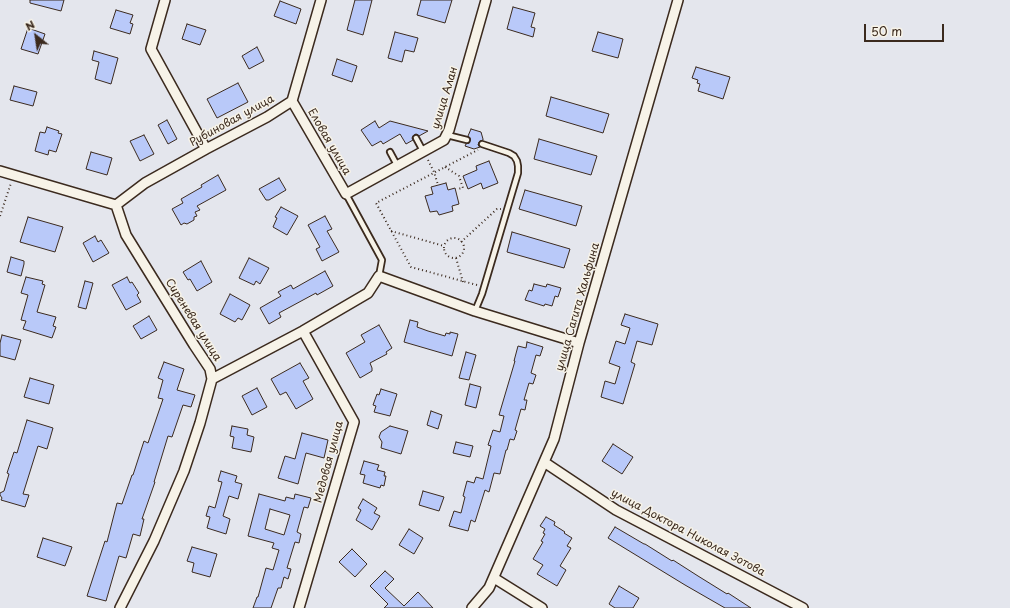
<!DOCTYPE html>
<html>
<head>
<meta charset="utf-8">
<style>
  body { margin:0 }
  #map { position:relative; width:1010px; height:608px; overflow:hidden; background:#e4e6ed; font-family:"Playpen Sans",sans-serif }
  canvas { display:block }
  .north { position:absolute; left:16px; top:16px; width:40px; height:40px; -webkit-text-stroke:3px #f7f3e8; paint-order:stroke; rotate:330deg; font-size:11px; font-weight:700; line-height:16px; text-align:center; color:#3b2a1e }
  .north::after { content:''; display:block; margin:auto; width:14px; height:18px; background:#3b2a1e; clip-path:polygon(50% 0,100% 100%,50% 72%,0 100%) }
  .scale { position:absolute; left:864px; top:24px; width:80px; height:18px; box-sizing:border-box; border:2px solid #3b2a1e; border-top:0; padding-left:5px; font-size:12px; line-height:14px; white-space:nowrap; color:#3b2a1e; -webkit-text-stroke:3px #f7f3e8; paint-order:stroke }
</style>
</head>
<body>
<div id="map">
<canvas width="1010" height="608"></canvas>
<div class="north">N</div>
<div class="scale">50 m</div>
</div>
<script>
const ctx = document.querySelector('canvas').getContext('2d');
ctx.lineJoin = 'round';
function fill(path, color) { ctx.fillStyle = color; ctx.fill(path, 'evenodd'); }
const shape = rows => new Path2D(rows.map(r => 'M' + r).join(''));
function strokePath(path, color, width, dash) { ctx.strokeStyle = color; ctx.lineWidth = width; ctx.lineCap = dash ? 'butt' : 'round'; ctx.setLineDash(dash || []); ctx.stroke(path); }
function write(font, color, halo, rows, align = 'center') {
  ctx.font = font + ' "Playpen Sans",sans-serif'; ctx.lineWidth = 3; ctx.setLineDash([]); ctx.textBaseline = 'middle'; ctx.strokeStyle = halo; ctx.fillStyle = color; for (const [text, x, y, turn = 0] of rows) {
    ctx.save(); ctx.translate(x, y); ctx.rotate((+turn || 0) * Math.PI / 180); ctx.textAlign = isNaN(turn) ? turn : align; if (halo) ctx.strokeText(text, 0, 0); ctx.fillText(text, 0, 0); ctx.restore();
  }
}
const building = shape([
  [30,0,64,0,61,11,30,3,30,0],
  [355,0,372,0,363,35,347,30,355,0],
  [421,0,452,0,445,23,417,15,421,0],
  [280,1,301,9,296,24,274,16,280,1],
  [513,7,535,13,531,27,535,28,533,37,507,29,513,7],
  [116,10,133,15,130,23,133,24,130,34,110,28,116,10],
  [187,24,206,30,200,45,182,39,187,24],
  [28,28,45,34,38,54,21,49,28,28],
  [395,32,418,38,414,52,405,50,402,62,388,58,395,32],
  [598,32,623,39,618,58,592,51,598,32],
  [257,47,264,61,249,69,242,56,257,47],
  [94,51,118,58,111,84,95,79,99,62,92,60,94,51],
  [337,59,357,66,352,82,332,75,337,59],
  [696,67,730,77,723,99,698,91,700,84,697,83,698,80,692,78,696,67],
  [238,83,248,102,217,118,207,99,238,83],
  [14,86,37,92,33,106,10,100,14,86],
  [551,97,609,114,603,133,546,116,551,97],
  [167,120,177,139,168,144,158,125,167,120],
  [375,121,379,128,390,121,428,131,419,136,416,134,414,135,412,138,413,140,406,144,400,134,383,144,381,141,372,146,361,130,375,121],
  [47,127,59,131,58,133,62,134,56,152,49,150,48,155,35,151,40,132,45,133,47,127],
  [471,129,481,132,483,139,483,140,480,141,479,142,478,145,480,147,474,149,465,146,466,144,468,143,470,141,470,139,468,136,471,129],
  [144,135,154,154,140,161,130,141,144,135],
  [539,139,597,156,591,175,534,159,539,139],
  [91,152,112,158,107,175,86,169,91,152],
  [489,161,498,183,483,189,481,183,468,189,463,176,477,170,476,166,489,161],
  [218,175,226,190,197,206,200,210,195,212,197,216,194,217,194,220,187,224,184,223,181,225,172,209,183,203,181,199,202,187,201,185,218,175],
  [279,178,286,190,269,200,266,200,259,189,279,178],
  [446,183,448,190,455,188,459,204,452,206,453,211,439,215,437,211,430,212,425,196,433,194,431,187,446,183],
  [525,190,582,206,576,226,519,209,525,190],
  [281,207,298,216,287,235,273,227,277,218,275,217,281,207],
  [325,216,332,229,327,231,339,252,322,261,316,249,320,247,308,225,325,216],
  [28,217,63,227,55,252,20,242,28,217],
  [512,232,570,249,564,268,507,252,512,232],
  [95,236,98,242,101,240,109,253,93,262,83,243,95,236],
  [11,257,24,261,24,264,21,276,7,272,11,257],
  [249,258,269,268,260,284,256,281,254,285,239,278,249,258],
  [201,261,212,282,197,291,190,279,188,280,183,272,201,261],
  [325,271,333,286,317,295,316,293,279,313,281,317,269,324,260,308,281,296,278,292,291,285,293,289,325,271],
  [26,277,43,281,42,284,45,285,37,312,56,317,53,326,56,327,52,338,23,329,26,321,21,320,28,295,21,293,26,277],
  [127,277,130,283,132,282,139,293,137,295,141,302,126,310,112,285,127,277],
  [85,281,93,283,86,309,78,307,85,281],
  [534,284,546,287,547,284,561,288,558,297,555,296,552,306,545,304,544,306,525,300,529,290,532,291,534,284],
  [230,294,250,305,242,320,238,318,235,322,220,314,230,294],
  [625,314,658,324,652,345,637,341,631,362,635,364,623,404,601,397,605,381,615,384,620,367,609,363,616,341,625,344,630,328,621,325,625,314],
  [149,316,157,330,141,339,133,326,149,316],
  [410,320,418,322,417,327,428,331,445,336,446,333,450,334,450,332,458,334,452,356,404,342,410,320],
  [379,325,392,348,386,352,387,354,370,363,372,368,372,371,360,378,346,353,365,342,361,335,379,325],
  [2,335,21,340,15,360,0,356,0,343,2,335],
  [527,342,543,347,540,356,536,355,531,373,536,375,533,384,529,383,524,400,527,400,525,410,521,409,515,430,517,431,514,440,510,439,507,450,506,450,500,474,494,473,489,492,485,490,475,522,471,520,468,531,449,526,454,511,461,513,465,497,463,496,467,481,474,483,476,477,483,479,491,446,488,445,493,430,500,432,504,416,499,415,515,361,514,361,518,346,526,348,527,342],
  [466,352,476,355,469,380,459,378,466,352],
  [164,362,184,369,177,390,195,395,191,407,183,405,172,437,168,436,154,482,155,482,142,519,144,519,140,536,133,534,126,558,119,556,106,601,87,596,105,541,107,542,117,503,122,504,132,475,133,475,144,441,148,443,163,399,158,398,163,380,158,378,164,362],
  [300,363,309,378,303,381,313,399,296,409,286,392,280,395,271,379,300,363],
  [30,378,54,385,49,404,24,397,30,378],
  [470,384,481,387,476,408,465,405,470,384],
  [257,388,267,407,252,415,242,396,257,388],
  [381,389,397,394,390,416,374,412,376,406,373,405,377,394,379,395,381,389],
  [431,411,442,415,438,429,427,425,431,411],
  [27,420,53,428,47,449,38,446,23,494,29,495,25,507,1,500,2,498,0,495,0,493,4,491,9,474,7,473,14,452,17,453,27,420],
  [232,426,248,429,247,435,254,437,251,452,232,448,234,437,230,436,232,426],
  [390,426,408,431,401,454,381,448,382,442,379,437,381,432,390,426],
  [302,433,328,440,324,458,306,453,298,484,278,478,285,456,295,459,302,433],
  [456,442,473,446,470,457,453,453,456,442],
  [613,444,633,457,622,474,602,461,613,444],
  [364,461,379,465,377,470,385,472,384,476,386,476,384,486,381,485,380,488,363,483,365,475,360,474,364,461],
  [221,471,237,476,235,482,242,484,238,499,229,496,223,516,230,519,226,534,207,528,210,517,206,516,209,506,215,508,222,482,218,481,221,471],
  [423,491,444,497,439,511,419,505,423,491],
  [259,494,285,501,286,497,294,499,295,494,311,498,308,508,304,507,297,532,301,534,299,543,295,542,287,568,291,569,288,579,284,577,281,588,278,588,271,608,253,608,257,597,258,597,266,568,273,570,279,550,272,548,274,543,248,536,259,494],
  [270,509,290,515,284,535,265,529,270,509],
  [363,499,377,508,374,513,380,516,372,530,356,520,361,510,358,508,363,499],
  [546,517,555,522,554,525,565,532,564,533,572,538,567,546,571,548,560,566,566,570,557,586,537,574,543,565,533,559,543,542,541,541,545,534,543,533,545,529,540,526,546,517],
  [615,527,644,544,645,544,672,561,673,560,698,576,727,594,728,593,751,608,725,608,685,585,608,538,615,527],
  [409,529,423,538,414,554,399,545,409,529],
  [43,538,72,547,65,566,37,557,43,538],
  [192,547,217,554,210,577,192,572,194,563,187,561,192,547],
  [352,549,367,564,355,577,339,562,352,549],
  [385,571,394,579,385,588,404,606,418,592,433,608,384,608,388,604,370,586,385,571],
  [619,586,639,598,633,608,615,608,609,604,619,586]
]);
const path = shape([
  [428,160,434,172,438,185],
  [445,167,459,176,463,188,457,189],
  [0,216,11,183],
  [391,231,444,246],
  '444 248a10 10 0 1 1 20 0a10 10 0 1 1-20 0Z',
  [461,242,497,209,501,209],
  [456,258,463,282],
  [477,285,411,267,376,203,470,154,478,150]
]);
const lane = shape([
  [447,135,467,140],
  [416,138,423,151],
  [390,152,397,165],
  [346,194,382,260,379,276],
  [475,311,482,294,518,173,518,166,517,161,514,156,509,153,482,144]
]);
const street = shape([
  [165,0,151,49,206,149],
  [292,101,346,194,444,140,449,130,486,0],
  [0,171,116,205],
  [116,205,126,235,194,345,210,369,212,379,200,423,184,471,154,541,120,608],
  [116,205,145,183,206,149,267,117,292,101,321,0],
  [212,379,303,331,368,293,379,276,475,311,579,343],
  [544,462,616,510,803,608],
  [494,578,542,608],
  [299,608,354,422,303,331],
  [472,608,489,588,554,439,579,343,678,0]
]);
const streetNames = [
  ["улица Алан",445,98,-73],
  ["Рубиновая улица",232,121,-29],
  ["Еловая улица",329,142,60],
  ["улица Сагита Хальфина",578,307,-74],
  ["Сиреневая улица",193,320,58],
  ["Медовая улица",329,462,-75],
  ["улица Доктора Николая Зотова",688,533,28]
];
fill(building, '#b9c9f9');
strokePath(building, '#3b2a1e', 1);
strokePath(lane, '#3b2a1e', 8);
strokePath(street, '#3b2a1e', 12);
strokePath(path, '#3b2a1e', 2, [1, 3]);
strokePath(lane, '#f7f3e8', 4.5);
strokePath(street, '#f7f3e8', 9);
write('11px', '#3b2a1e', '#f7f3e8', streetNames);
</script>
</body>
</html>
